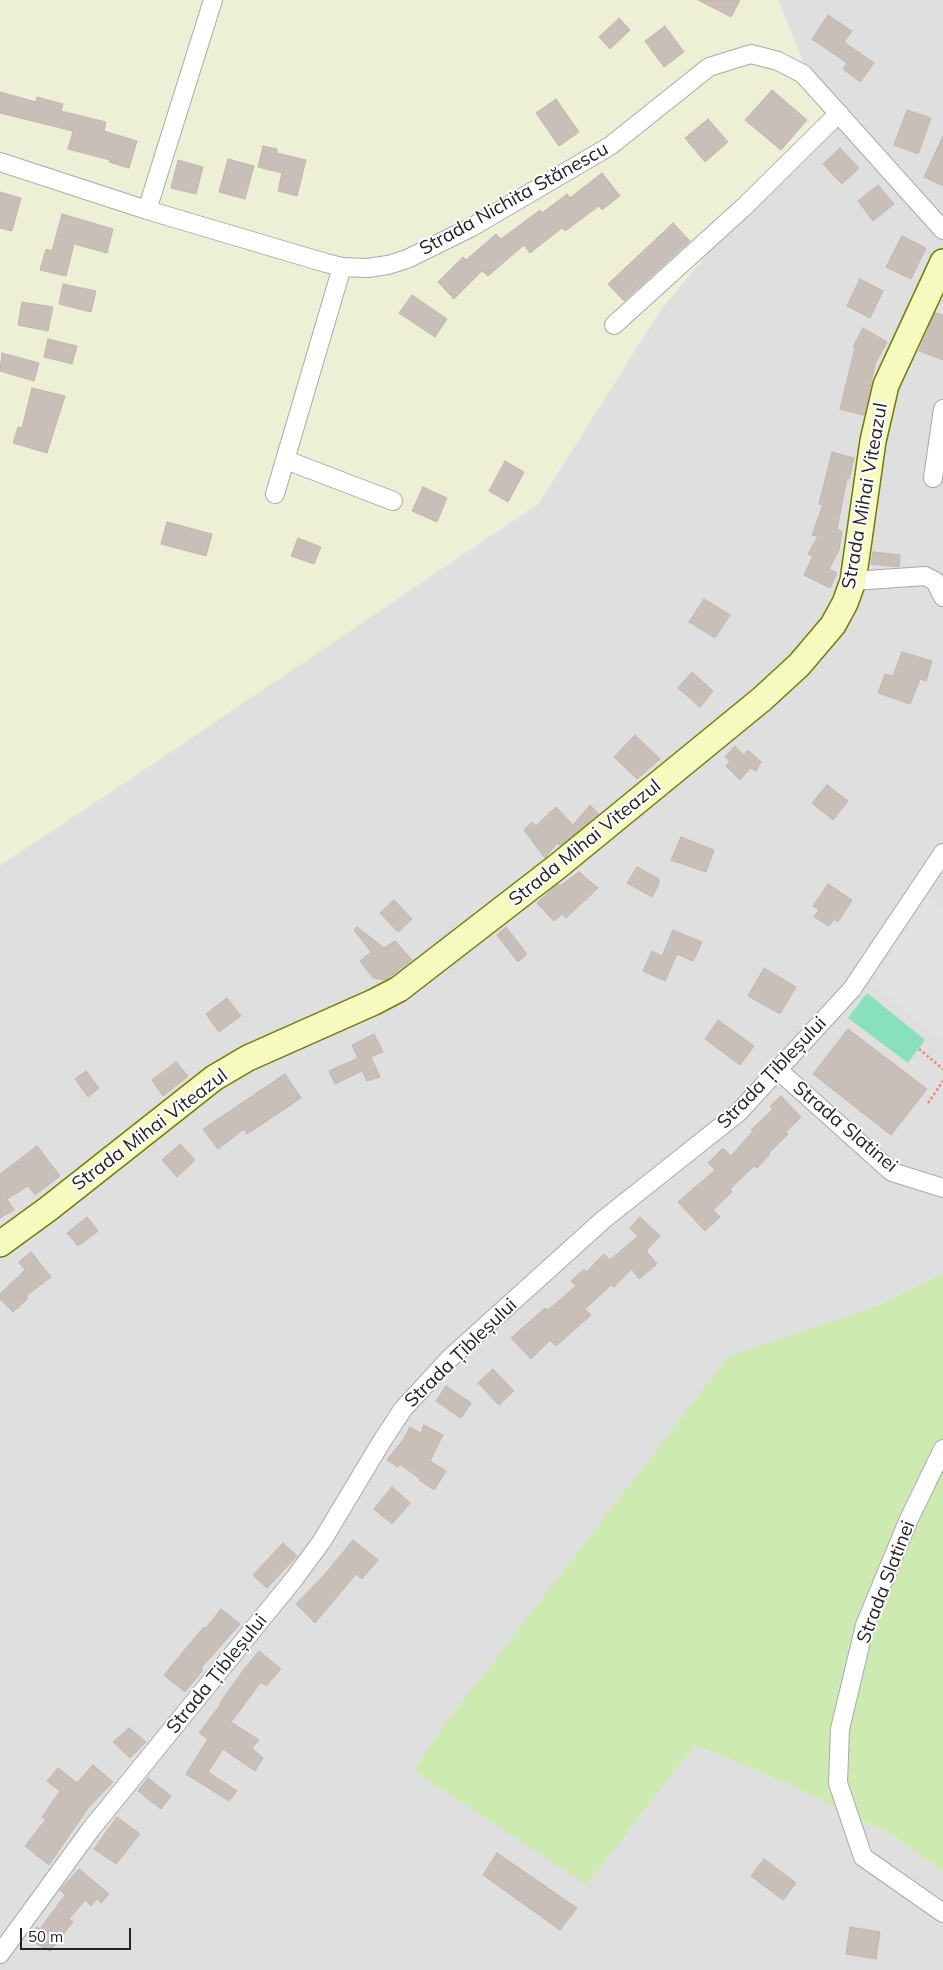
<!DOCTYPE html>
<html>
<head>
<meta charset="utf-8">
<style>
  body { margin:0 }
  #map { position:relative; width:943px; height:1970px; overflow:hidden; background:#f2efe9; font-family:Mulish,sans-serif }
  canvas { display:block }
  .scale { position:absolute; left:20px; top:1928px; width:111px; height:22px; box-sizing:border-box; border:2px solid #222; border-top:0; padding-left:6px; font-size:15px; line-height:18px; white-space:nowrap; color:#222; -webkit-text-stroke:4px #fff; paint-order:stroke }
</style>
</head>
<body>
<div id="map">
<canvas width="943" height="1970"></canvas>
<div class="scale">50 m</div>
</div>
<script>
const ctx = document.querySelector('canvas').getContext('2d');
ctx.lineJoin = 'round';
function fill(path, color) { ctx.fillStyle = color; ctx.fill(path, 'evenodd'); }
const shape = rows => new Path2D(rows.map(r => 'M' + r).join(''));
function strokePath(path, color, width, dash) { ctx.strokeStyle = color; ctx.lineWidth = width; ctx.lineCap = dash ? 'butt' : 'round'; ctx.setLineDash(dash || []); ctx.stroke(path); }
function write(font, color, halo, rows, align = 'center') {
  ctx.font = font + ' Mulish,sans-serif'; ctx.lineWidth = 4; ctx.setLineDash([]); ctx.textBaseline = 'middle'; ctx.strokeStyle = halo; ctx.fillStyle = color; for (const [text, x, y, turn = 0] of rows) {
    ctx.save(); ctx.translate(x, y); ctx.rotate((+turn || 0) * Math.PI / 180); ctx.textAlign = isNaN(turn) ? turn : align; if (halo) ctx.strokeText(text, 0, 0); ctx.fillText(text, 0, 0); ctx.restore();
  }
}
const residential = shape([
  [778,0,943,0,943,1274,877,1306,587,1885,695,1745,784,1782,897,1838,943,1872,943,1970,0,1970,0,865,120,786,539,503,661,309,824,114]
]);
const farmland = shape([
  [0,0,778,0,824,114,661,309,539,503,319,652,0,865]
]);
const grass = shape([
  [943,1274,943,1872,897,1838,784,1782,695,1745,587,1885,414,1771,437,1735,729,1356,877,1306]
]);
const pitch = shape([
  [867,993,925,1040,908,1063,848,1018]
]);
const parking = shape([
  [927,898,943,908,943,1042,877,988,876,976]
]);
const building = shape([
  [698,0,740,0,731,17,698,0],
  [828,15,852,31,844,42,874,63,860,82,843,69,847,63,812,39,828,15],
  [619,18,630,30,610,49,599,37,619,18],
  [665,26,684,52,664,67,645,41,665,26],
  [772,90,807,120,781,150,745,120,772,90],
  [0,92,36,102,37,97,63,104,61,111,106,122,104,131,137,141,129,168,109,162,110,160,68,149,73,131,0,113,0,92],
  [556,99,579,132,559,146,536,113,556,99],
  [907,110,931,118,918,154,894,145,907,110],
  [708,119,728,142,705,162,685,138,708,119],
  [943,136,943,186,924,177,943,136],
  [263,146,277,149,277,153,306,160,297,196,278,191,282,173,258,167,263,146],
  [840,148,859,168,842,184,823,164,840,148],
  [228,159,254,166,245,199,219,192,228,159],
  [178,160,203,167,196,194,171,188,178,160],
  [602,173,620,196,602,210,599,206,565,231,562,228,530,253,524,245,488,276,482,271,454,299,438,282,463,257,466,260,496,234,501,239,540,210,542,213,567,194,570,198,602,173],
  [878,185,894,204,873,221,858,201,878,185],
  [0,192,21,198,12,231,0,228,0,192],
  [62,214,113,229,107,253,74,244,66,276,40,270,46,249,52,251,62,214],
  [673,223,690,241,624,301,608,284,673,223],
  [902,236,926,248,911,279,886,267,902,236],
  [860,279,883,291,870,318,847,306,860,279],
  [63,284,96,291,91,312,59,304,63,284],
  [412,295,447,319,435,337,399,313,412,295],
  [22,302,53,307,48,331,18,325,22,302],
  [935,313,943,315,943,360,919,351,935,313],
  [863,328,887,342,875,364,864,415,840,409,855,348,853,347,863,328],
  [48,339,77,346,72,364,44,357,48,339],
  [2,353,39,363,34,381,0,371,2,353],
  [32,388,65,396,47,453,13,443,18,427,22,428,32,388],
  [832,452,854,458,849,479,847,478,837,529,842,531,839,550,829,569,837,573,830,588,804,575,813,556,808,554,818,536,812,535,823,505,819,504,832,452],
  [505,461,524,472,508,502,489,491,505,461],
  [423,487,447,498,437,522,412,511,423,487],
  [167,522,212,534,206,556,161,544,167,522],
  [298,538,321,547,314,564,291,556,298,538],
  [873,552,900,555,899,567,871,564,873,552],
  [704,599,730,615,715,638,689,622,704,599],
  [902,652,932,661,926,681,920,679,910,704,878,693,885,674,893,676,902,652],
  [692,672,713,691,700,707,678,688,692,672],
  [635,735,660,759,637,779,614,757,635,735],
  [735,746,744,755,748,750,761,762,756,771,750,768,740,780,726,766,730,761,725,757,735,746],
  [827,785,848,801,833,820,812,803,827,785],
  [590,805,599,814,564,843,560,845,557,843,545,858,524,830,532,822,536,826,556,807,573,825,590,805],
  [681,837,714,850,706,872,671,860,681,837],
  [637,867,659,879,659,884,652,897,627,883,637,867],
  [579,872,598,888,566,918,562,914,554,921,537,903,558,884,560,886,579,872],
  [828,884,852,900,838,922,834,919,829,926,814,917,819,910,813,906,828,884],
  [394,900,412,919,398,932,380,913,394,900],
  [357,927,384,948,395,941,412,960,386,980,373,978,360,961,371,952,354,930,357,927],
  [506,927,527,954,518,962,497,935,506,927],
  [673,930,702,942,693,961,677,954,665,981,643,971,652,951,662,956,673,930],
  [764,968,796,987,780,1014,748,996,764,968],
  [227,998,241,1016,219,1032,206,1014,227,998],
  [718,1020,754,1046,740,1065,705,1039,718,1020],
  [848,1029,927,1089,891,1135,813,1074,848,1029],
  [374,1034,383,1052,371,1057,380,1077,367,1081,362,1071,335,1084,329,1071,358,1058,352,1045,374,1034],
  [176,1062,188,1076,163,1096,152,1080,176,1062],
  [86,1071,99,1088,88,1097,75,1079,86,1071],
  [285,1074,301,1098,247,1134,244,1129,218,1149,203,1129,285,1074],
  [781,1096,801,1117,786,1132,788,1134,769,1153,770,1154,757,1168,754,1166,730,1189,732,1192,713,1210,720,1217,705,1231,678,1202,715,1170,708,1163,723,1148,731,1156,753,1131,751,1130,773,1109,770,1106,781,1096],
  [180,1144,195,1160,177,1177,162,1160,180,1144],
  [37,1146,60,1176,35,1195,28,1186,7,1199,14,1210,0,1218,0,1174,37,1146],
  [87,1217,98,1231,78,1246,67,1233,87,1217],
  [640,1217,660,1236,646,1251,657,1264,639,1279,632,1269,614,1287,611,1285,585,1309,591,1315,556,1346,550,1340,531,1359,511,1338,545,1308,548,1310,576,1286,571,1281,584,1269,586,1272,604,1254,610,1260,638,1236,630,1228,640,1217],
  [31,1252,51,1277,26,1296,28,1298,13,1312,0,1299,0,1294,25,1270,19,1262,31,1252],
  [493,1369,514,1391,499,1405,478,1383,493,1369],
  [446,1386,471,1403,461,1418,436,1401,446,1386],
  [424,1425,443,1435,430,1461,446,1471,434,1490,419,1480,420,1479,400,1464,398,1467,387,1460,403,1440,410,1427,421,1433,424,1425],
  [392,1487,410,1503,392,1524,374,1509,392,1487],
  [353,1540,378,1560,362,1579,356,1574,315,1623,296,1604,326,1573,353,1540],
  [283,1543,297,1556,267,1588,253,1575,283,1543],
  [221,1609,240,1624,201,1668,203,1670,185,1692,164,1675,192,1641,204,1627,206,1628,221,1609],
  [259,1651,281,1669,266,1686,261,1682,231,1722,259,1740,252,1748,263,1758,255,1771,223,1749,208,1772,237,1791,229,1801,186,1774,208,1739,199,1733,221,1704,220,1703,245,1668,259,1651],
  [129,1728,146,1742,130,1758,113,1742,129,1728],
  [93,1765,113,1782,88,1808,49,1865,25,1846,46,1819,42,1817,60,1791,47,1781,58,1768,77,1783,93,1765],
  [148,1778,171,1796,161,1809,138,1791,148,1778],
  [117,1817,140,1834,116,1864,94,1849,117,1817],
  [497,1853,577,1908,560,1930,483,1875,497,1853],
  [764,1859,796,1883,783,1900,751,1876,764,1859],
  [79,1869,109,1894,101,1903,97,1899,91,1906,85,1900,69,1919,73,1922,50,1951,28,1939,37,1927,40,1929,65,1895,60,1890,79,1869],
  [850,1927,880,1932,876,1959,846,1954,850,1927]
]);
const path = shape([
  [919,1049,943,1069],
  [928,1103,943,1081]
]);
const minor = shape([
  [0,162,147,210,326,263,342,267,367,268,388,265,407,259,472,227,610,146,709,67,751,54,778,61,803,74,943,230],
  [147,210,213,0],
  [614,325,745,206,839,113],
  [286,460,393,501],
  [933,478,943,409],
  [275,494,342,267],
  [853,581,925,576,935,581,943,597],
  [778,1070,892,1172,943,1188],
  [943,1449,909,1519,865,1625,840,1729,838,1783,863,1857,943,1913],
  [0,1954,91,1829,294,1579,322,1541,382,1441,403,1409,449,1359,603,1220,739,1112,852,989,943,853]
]);
const secondary = shape([
  [0,1244,48,1209,214,1078,248,1058,374,1002,399,989,558,866,762,699,799,665,833,625,845,603,853,581,873,441,886,385,943,262]
]);
const streetNames = [
  ["Strada Nichita Stănescu",514,199,-29],
  ["Strada Mihai Viteazul",865,496,-80],
  ["Strada Mihai Viteazul",585,843,-39],
  ["Strada Țibleșului",772,1073,-46],
  ["Strada Slatinei",845,1127,40],
  ["Strada Mihai Viteazul",150,1130,-37],
  ["Strada Țibleșului",461,1353,-44],
  ["Strada Slatinei",886,1582,-69],
  ["Strada Țibleșului",217,1674,-51]
];
fill(residential, '#e0dfdf');
fill(farmland, '#eef0d5');
fill(grass, '#cdebb0');
fill(pitch, '#88e0be');
fill(parking, '#e2e2e2');
fill(building, '#c7bfb8');
strokePath(building, '#c4b6ab', 1);
strokePath(minor, '#a9a9a9', 20);
strokePath(secondary, '#707d05', 28);
strokePath(path, '#fa8072', 2.5, [2.5, 2.5]);
strokePath(minor, '#fff', 18);
strokePath(secondary, '#f7fabf', 25);
write('19px', '#222', '#fff', streetNames);
</script>
</body>
</html>
